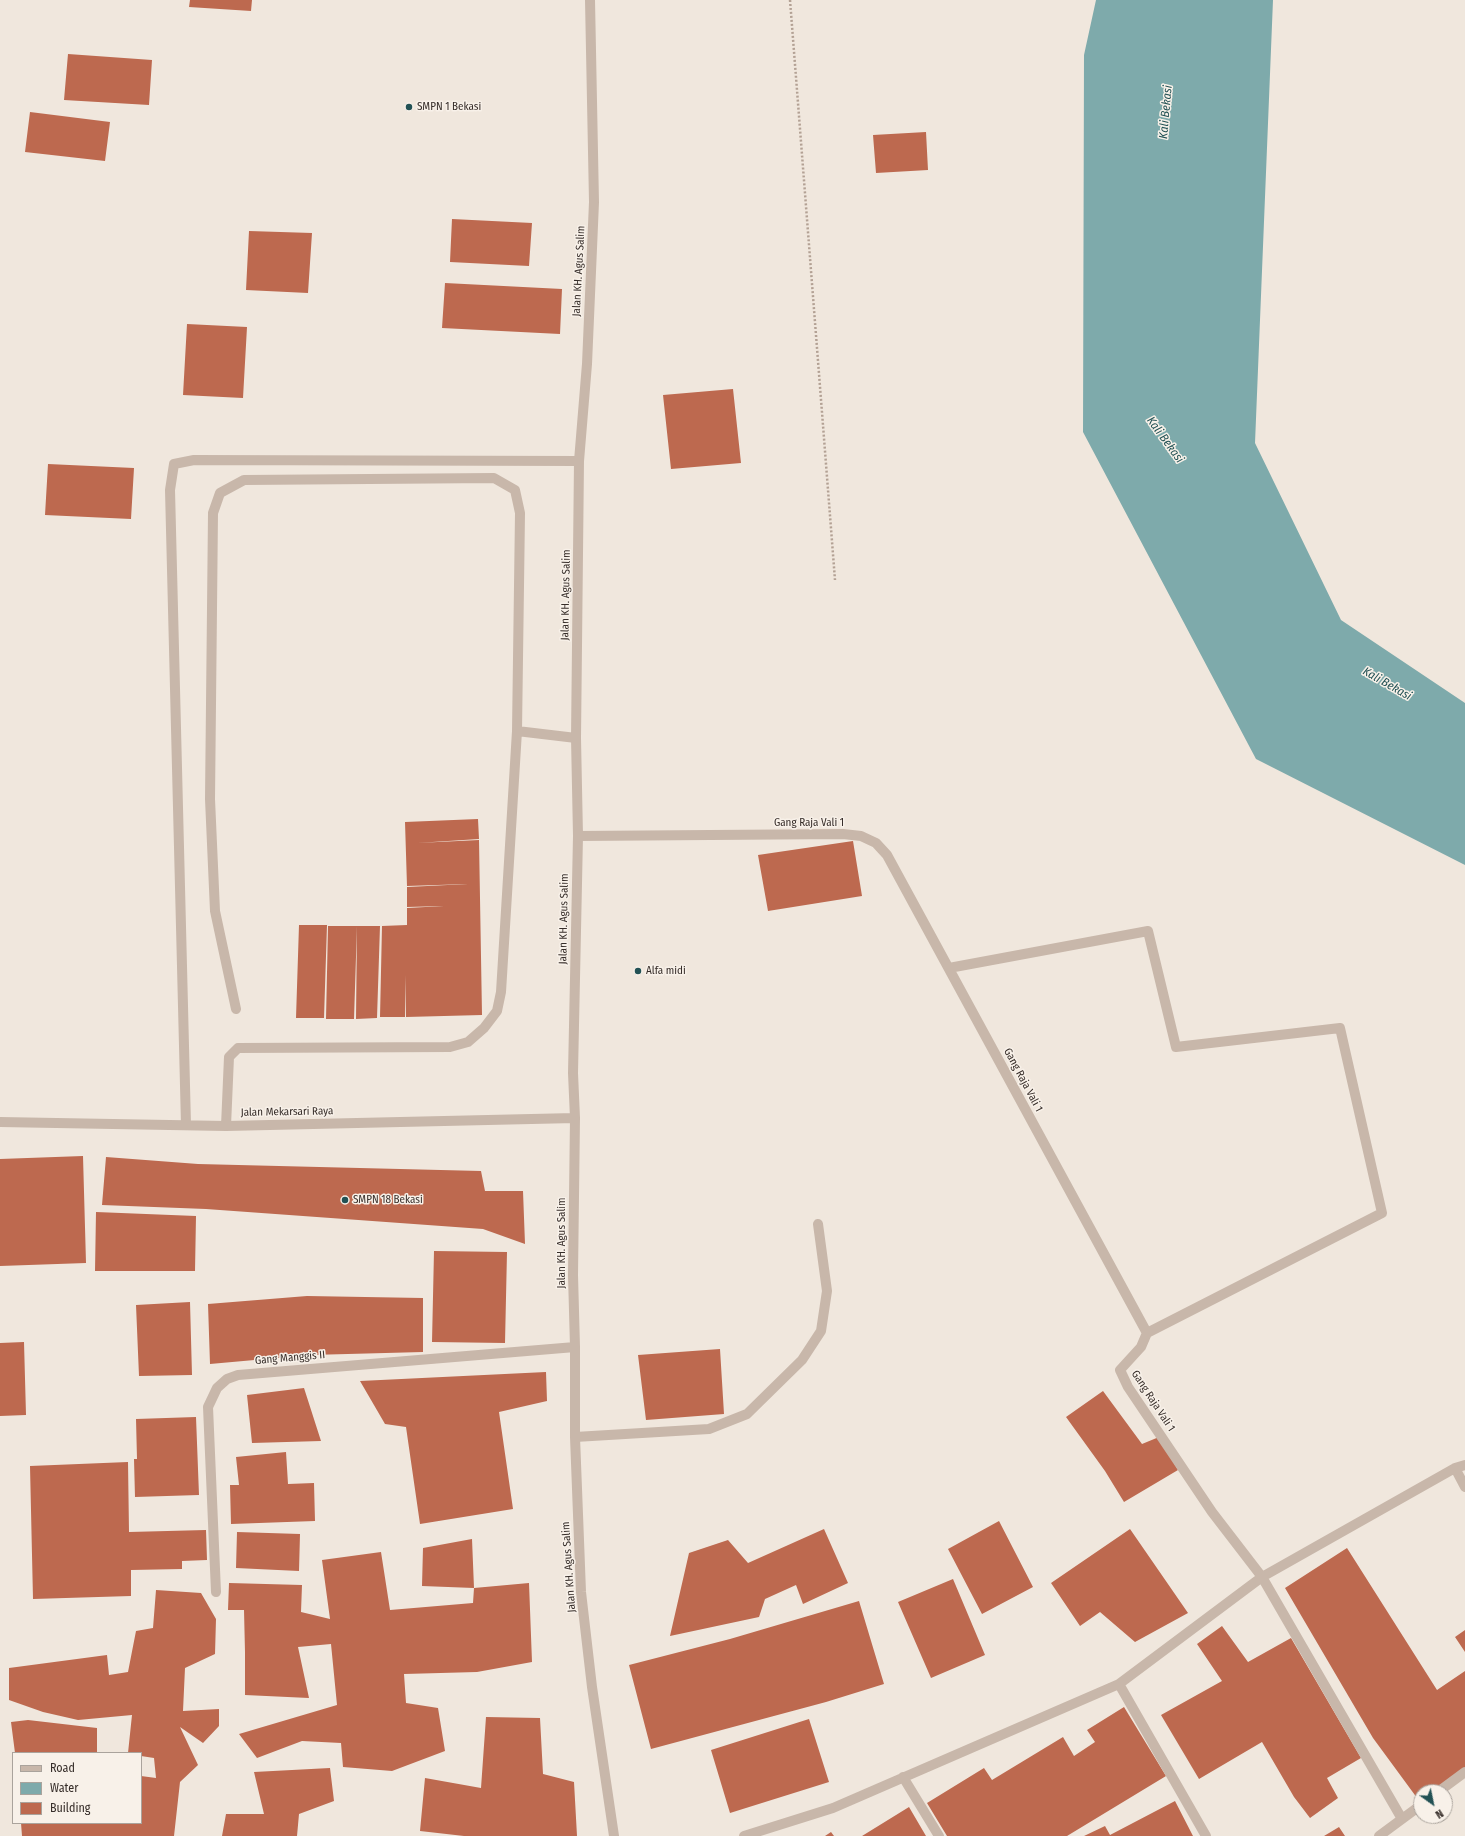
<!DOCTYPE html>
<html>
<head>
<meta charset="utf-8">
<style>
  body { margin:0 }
  #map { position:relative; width:1465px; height:1836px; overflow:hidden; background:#f0e7dd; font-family:"Fira Sans Condensed",sans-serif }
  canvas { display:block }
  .legend { position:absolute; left:12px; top:1752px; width:130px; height:72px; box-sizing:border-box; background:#f8f1e9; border:1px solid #aaa39c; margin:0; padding:5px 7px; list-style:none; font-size:12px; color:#362d29 }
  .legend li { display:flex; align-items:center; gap:8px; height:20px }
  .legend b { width:20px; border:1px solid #aaa39c }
  .north { position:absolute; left:1413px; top:1784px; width:40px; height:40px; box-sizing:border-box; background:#f8f1e9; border:1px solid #aaa39c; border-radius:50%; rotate:147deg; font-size:11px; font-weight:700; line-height:16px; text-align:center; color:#362d29 }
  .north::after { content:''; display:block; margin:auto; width:14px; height:18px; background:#225154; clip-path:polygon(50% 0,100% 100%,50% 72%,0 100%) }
</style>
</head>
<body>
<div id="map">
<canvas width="1465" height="1836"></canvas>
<ul class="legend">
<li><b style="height:5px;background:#c8b7aa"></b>Road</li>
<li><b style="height:11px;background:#7eaaab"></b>Water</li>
<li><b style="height:11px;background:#bd694f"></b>Building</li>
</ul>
<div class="north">N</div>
</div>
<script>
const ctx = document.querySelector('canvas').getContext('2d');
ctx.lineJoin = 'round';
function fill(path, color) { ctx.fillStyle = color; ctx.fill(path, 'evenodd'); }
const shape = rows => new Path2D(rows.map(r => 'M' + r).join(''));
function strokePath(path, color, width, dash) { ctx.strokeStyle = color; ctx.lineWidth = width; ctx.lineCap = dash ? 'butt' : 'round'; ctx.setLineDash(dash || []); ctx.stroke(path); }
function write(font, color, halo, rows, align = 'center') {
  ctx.font = font + ' "Fira Sans Condensed",sans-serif'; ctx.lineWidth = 3; ctx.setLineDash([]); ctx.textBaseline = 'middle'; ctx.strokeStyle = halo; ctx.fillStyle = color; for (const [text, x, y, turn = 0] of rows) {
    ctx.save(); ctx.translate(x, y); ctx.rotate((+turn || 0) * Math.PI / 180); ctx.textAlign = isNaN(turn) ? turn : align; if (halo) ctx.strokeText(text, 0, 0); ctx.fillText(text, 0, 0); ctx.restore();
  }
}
const water = shape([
  [1096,0,1273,0,1255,443,1341,620,1465,703,1465,865,1256,759,1083,432,1084,55]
]);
const building = shape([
  [190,0,252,0,251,11,189,7],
  [68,54,152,60,149,105,64,100],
  [30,112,110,122,105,161,25,152],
  [926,132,928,170,876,173,873,135],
  [452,219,532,223,529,266,450,262],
  [249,231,312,233,308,293,246,290],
  [445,283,562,289,560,334,442,328],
  [187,324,247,327,243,398,183,395],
  [733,389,741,463,671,469,663,395],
  [48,464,134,468,131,519,45,515],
  [478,819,479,839,417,843,479,840,482,1015,406,1017,405,975,405,1017,380,1017,382,926,407,925,407,929,407,908,444,906,407,907,407,887,468,884,407,886,405,822],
  [853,841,862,896,768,911,758,855],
  [299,925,327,925,324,1018,296,1018],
  [328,926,357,926,354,1019,326,1019],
  [357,926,380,926,377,1018,356,1019],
  [83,1156,86,1263,0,1266,0,1159],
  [106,1157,198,1164,481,1171,485,1191,523,1191,525,1244,483,1229,206,1209,102,1205],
  [96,1212,196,1216,195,1271,95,1271],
  [434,1251,507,1252,505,1343,432,1342],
  [307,1296,423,1298,423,1352,310,1355,210,1364,208,1304],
  [190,1302,192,1375,139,1376,136,1305],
  [24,1342,26,1415,0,1416,0,1343],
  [720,1349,724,1414,646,1420,638,1355],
  [546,1372,547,1401,499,1412,513,1509,420,1524,406,1427,385,1424,360,1381],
  [304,1388,321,1441,252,1443,247,1395],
  [1103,1391,1142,1444,1159,1437,1178,1470,1124,1502,1105,1471,1066,1417],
  [196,1417,199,1495,135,1497,134,1459,137,1459,136,1419],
  [286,1452,288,1484,314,1483,315,1521,231,1524,230,1485,239,1485,236,1457],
  [128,1462,129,1532,206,1530,207,1560,182,1561,182,1569,131,1570,131,1596,33,1599,30,1466],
  [999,1521,1033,1587,982,1614,948,1549],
  [824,1529,848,1583,803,1604,796,1585,765,1599,759,1617,670,1636,689,1553,728,1540,748,1563],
  [1130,1529,1188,1613,1135,1642,1100,1612,1080,1626,1051,1583],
  [237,1532,300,1534,299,1571,236,1568],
  [472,1539,474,1588,422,1586,423,1548],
  [1347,1548,1437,1690,1465,1671,1465,1768,1433,1792,1421,1792,1420,1802,1373,1738,1285,1588],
  [381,1552,390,1610,473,1603,474,1588,529,1583,532,1662,477,1672,404,1674,406,1703,438,1708,445,1751,392,1771,343,1767,341,1743,302,1741,257,1758,239,1734,337,1705,331,1644,298,1647,309,1698,245,1695,245,1652,244,1610,228,1610,229,1583,302,1585,301,1612,330,1619,322,1560],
  [953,1579,985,1655,931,1678,898,1602],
  [156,1590,201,1593,216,1619,215,1654,185,1668,183,1711,219,1709,219,1726,203,1743,180,1727,198,1765,180,1782,174,1836,22,1836,21,1823,141,1823,141,1776,156,1778,154,1758,141,1756,141,1753,128,1753,132,1715,78,1720,43,1712,9,1700,9,1668,107,1655,109,1675,128,1672,136,1631,153,1628],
  [859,1601,884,1684,826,1702,651,1749,629,1665,730,1639],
  [1222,1626,1248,1662,1291,1638,1361,1758,1327,1778,1338,1798,1310,1818,1294,1797,1262,1742,1199,1779,1161,1715,1222,1681,1197,1644],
  [1465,1630,1465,1652,1455,1637],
  [1124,1707,1166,1776,1067,1836,947,1836,927,1803,984,1768,992,1780,1063,1737,1074,1756,1095,1742,1087,1730],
  [486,1717,540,1718,543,1774,574,1782,577,1836,464,1836,420,1831,425,1778,481,1788],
  [809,1719,829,1782,730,1813,711,1750],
  [28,1720,97,1728,97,1753,15,1753,11,1722],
  [330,1768,334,1801,299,1814,297,1836,222,1836,226,1814,264,1814,254,1772],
  [1175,1801,1193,1836,1084,1836,1105,1826,1110,1835],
  [909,1807,926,1836,862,1836],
  [1339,1827,1345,1836,1324,1836],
  [831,1832,834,1836,825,1836]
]);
const path = shape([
  [790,0,835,580]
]);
const minor = shape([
  [590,0,594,202,587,364,579,461,576,738,578,836,573,1073,575,1118,573,1275,575,1347,575,1437,581,1592,592,1687,614,1836],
  [517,731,576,738],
  [578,836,843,834,861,836,876,843,887,855,1147,1333,1141,1347,1120,1370,1128,1387,1212,1512,1262,1577,1402,1819],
  [949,968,1148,931,1176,1047,1340,1028,1382,1213,1147,1333],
  [0,1122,226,1126,575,1118],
  [186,1125,170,490,174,464,194,460,579,461],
  [226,1126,229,1057,238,1048,450,1047,468,1042,484,1028,497,1011,501,992,517,731,520,513,515,490,494,478,244,480,220,493,213,513,210,799,215,911,236,1009],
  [575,1437,709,1429,747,1414,802,1360,821,1331,827,1291,818,1224],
  [1455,1468,1465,1487],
  [216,1592,208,1407,217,1388,227,1379,238,1375,575,1347],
  [1119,1684,1206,1836],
  [903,1777,939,1836],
  [1438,1792,1465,1772],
  [744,1836,833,1808,1119,1684,1262,1577,1455,1468,1465,1465],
  [1379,1836,1421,1805]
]);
const markers = [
  [409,107,4,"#225154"],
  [638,971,4,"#225154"],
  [345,1200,4,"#225154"]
];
const poiNames = [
  ["SMPN 1 Bekasi",417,107],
  ["Alfa midi",646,971],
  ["SMPN 18 Bekasi",353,1200]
];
const streetNames = [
  ["Jalan KH. Agus Salim",579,271,-87],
  ["Jalan KH. Agus Salim",566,595,-89],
  ["Gang Raja Vali 1",809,823],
  ["Jalan KH. Agus Salim",564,919,-89],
  ["Gang Raja Vali 1",1023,1080,62],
  ["Jalan Mekarsari Raya",287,1112,-1],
  ["Jalan KH. Agus Salim",562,1243,-90],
  ["Gang Manggis II",290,1358,-5],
  ["Gang Raja Vali 1",1153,1401,57],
  ["Jalan KH. Agus Salim",569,1567,-94]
];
const waterNames = [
  ["Kali Bekasi",1166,112,-85],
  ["Kali Bekasi",1165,440,54],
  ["Kali Bekasi",1387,684,30]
];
fill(water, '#7eaaab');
fill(building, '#bd694f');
strokePath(path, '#b3a194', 2.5, [2, 2]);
strokePath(minor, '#c8b7aa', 10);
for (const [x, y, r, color] of markers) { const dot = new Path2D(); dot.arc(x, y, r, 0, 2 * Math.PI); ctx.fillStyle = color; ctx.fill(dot); strokePath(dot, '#f8f1e9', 1.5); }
write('11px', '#362d29', '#f8f1e9', poiNames, 'left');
write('11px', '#362d29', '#f8f1e9', streetNames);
write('italic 12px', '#225154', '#f8f1e9', waterNames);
</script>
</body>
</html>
